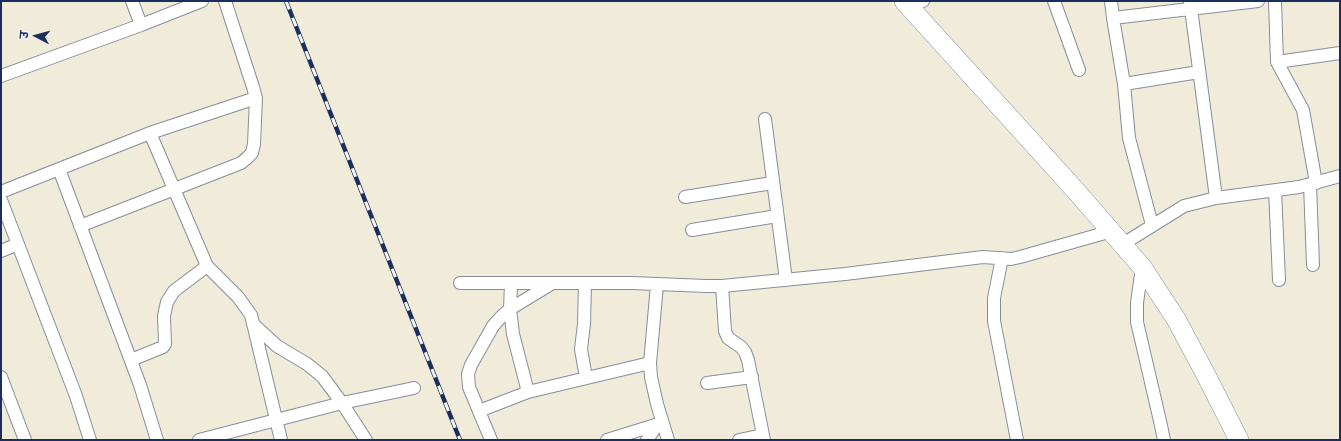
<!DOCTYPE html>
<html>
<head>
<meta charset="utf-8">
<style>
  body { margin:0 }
  #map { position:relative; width:1341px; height:441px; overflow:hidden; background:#f1ecda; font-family:Delius,"Playpen Sans Deva",sans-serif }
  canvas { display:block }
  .frame { position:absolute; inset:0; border:2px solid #1b2f5e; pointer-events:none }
  .north { position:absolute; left:16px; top:16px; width:40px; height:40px; -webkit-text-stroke:3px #f6f6f2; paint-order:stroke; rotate:276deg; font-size:11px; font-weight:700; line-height:16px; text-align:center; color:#1b2f5e }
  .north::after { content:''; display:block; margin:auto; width:14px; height:18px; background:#1b2f5e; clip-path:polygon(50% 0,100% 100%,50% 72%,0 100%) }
</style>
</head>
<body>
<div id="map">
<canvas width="1341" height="441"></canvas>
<div class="frame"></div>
<div class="north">उ</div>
</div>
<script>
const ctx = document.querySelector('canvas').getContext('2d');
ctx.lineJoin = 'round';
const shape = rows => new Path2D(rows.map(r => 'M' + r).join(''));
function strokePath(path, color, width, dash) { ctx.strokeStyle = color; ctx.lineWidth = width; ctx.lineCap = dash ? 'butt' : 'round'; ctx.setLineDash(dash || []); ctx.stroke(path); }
const street = shape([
  [132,1,141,25],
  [1054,1,1079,70],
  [1111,1,1113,18,1124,84,1129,138,1152,225],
  [1190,1,1216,198],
  [1275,1,1277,62,1303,110,1316,183],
  [909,6,923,1],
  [1113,18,1258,1],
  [1277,62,1340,53],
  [1,76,141,25,202,1],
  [1124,84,1199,72],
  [765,119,786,280],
  [150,133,207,266,238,297,251,315,281,440],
  [59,169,140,385,157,440],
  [1310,184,1313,265],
  [1275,190,1279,280],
  [1,192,150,133,256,98],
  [685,197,772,183],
  [1,200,76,396,90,440],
  [80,226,241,163,247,158,252,153,254,144,256,98,253,87,225,1],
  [692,230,777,216],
  [1123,244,1184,206,1216,198,1299,187,1340,176],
  [1,251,18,244],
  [1002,258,994,298,994,321,1017,440],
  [1142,267,1137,303,1137,322,1160,421,1164,440],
  [460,283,632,283,706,286,722,286,845,274,983,257,1011,259,1020,257,1112,231],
  [511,284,510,309,513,334,528,392],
  [585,284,584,324,581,349,586,378],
  [657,285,650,363,651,377,657,404,668,440],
  [722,286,725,331,728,338,741,347,745,352,748,360,764,440],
  [254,325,277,346,307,364,322,376,342,403,366,440],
  [131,360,163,347,165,344,164,316,167,302,174,291,207,266],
  [1,377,25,440],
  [707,383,752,377],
  [479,411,528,392,650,363],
  [199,440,342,403,414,388],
  [491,440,469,387,468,374,471,365,493,326,501,317,510,309,551,284],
  [607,440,662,423],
  [647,440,657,425],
  [739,440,763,435]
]);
const primary = shape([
  [904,1,1076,191,1142,267,1176,319,1206,375,1239,440]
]);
const rail = shape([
  [286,1,460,440]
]);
strokePath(street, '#868e9c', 14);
strokePath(primary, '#868e9c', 20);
strokePath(street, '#fff', 12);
strokePath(primary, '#fff', 19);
strokePath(rail, '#1b2f5e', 4.5);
strokePath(rail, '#f6f6f2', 3, [9]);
</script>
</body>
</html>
